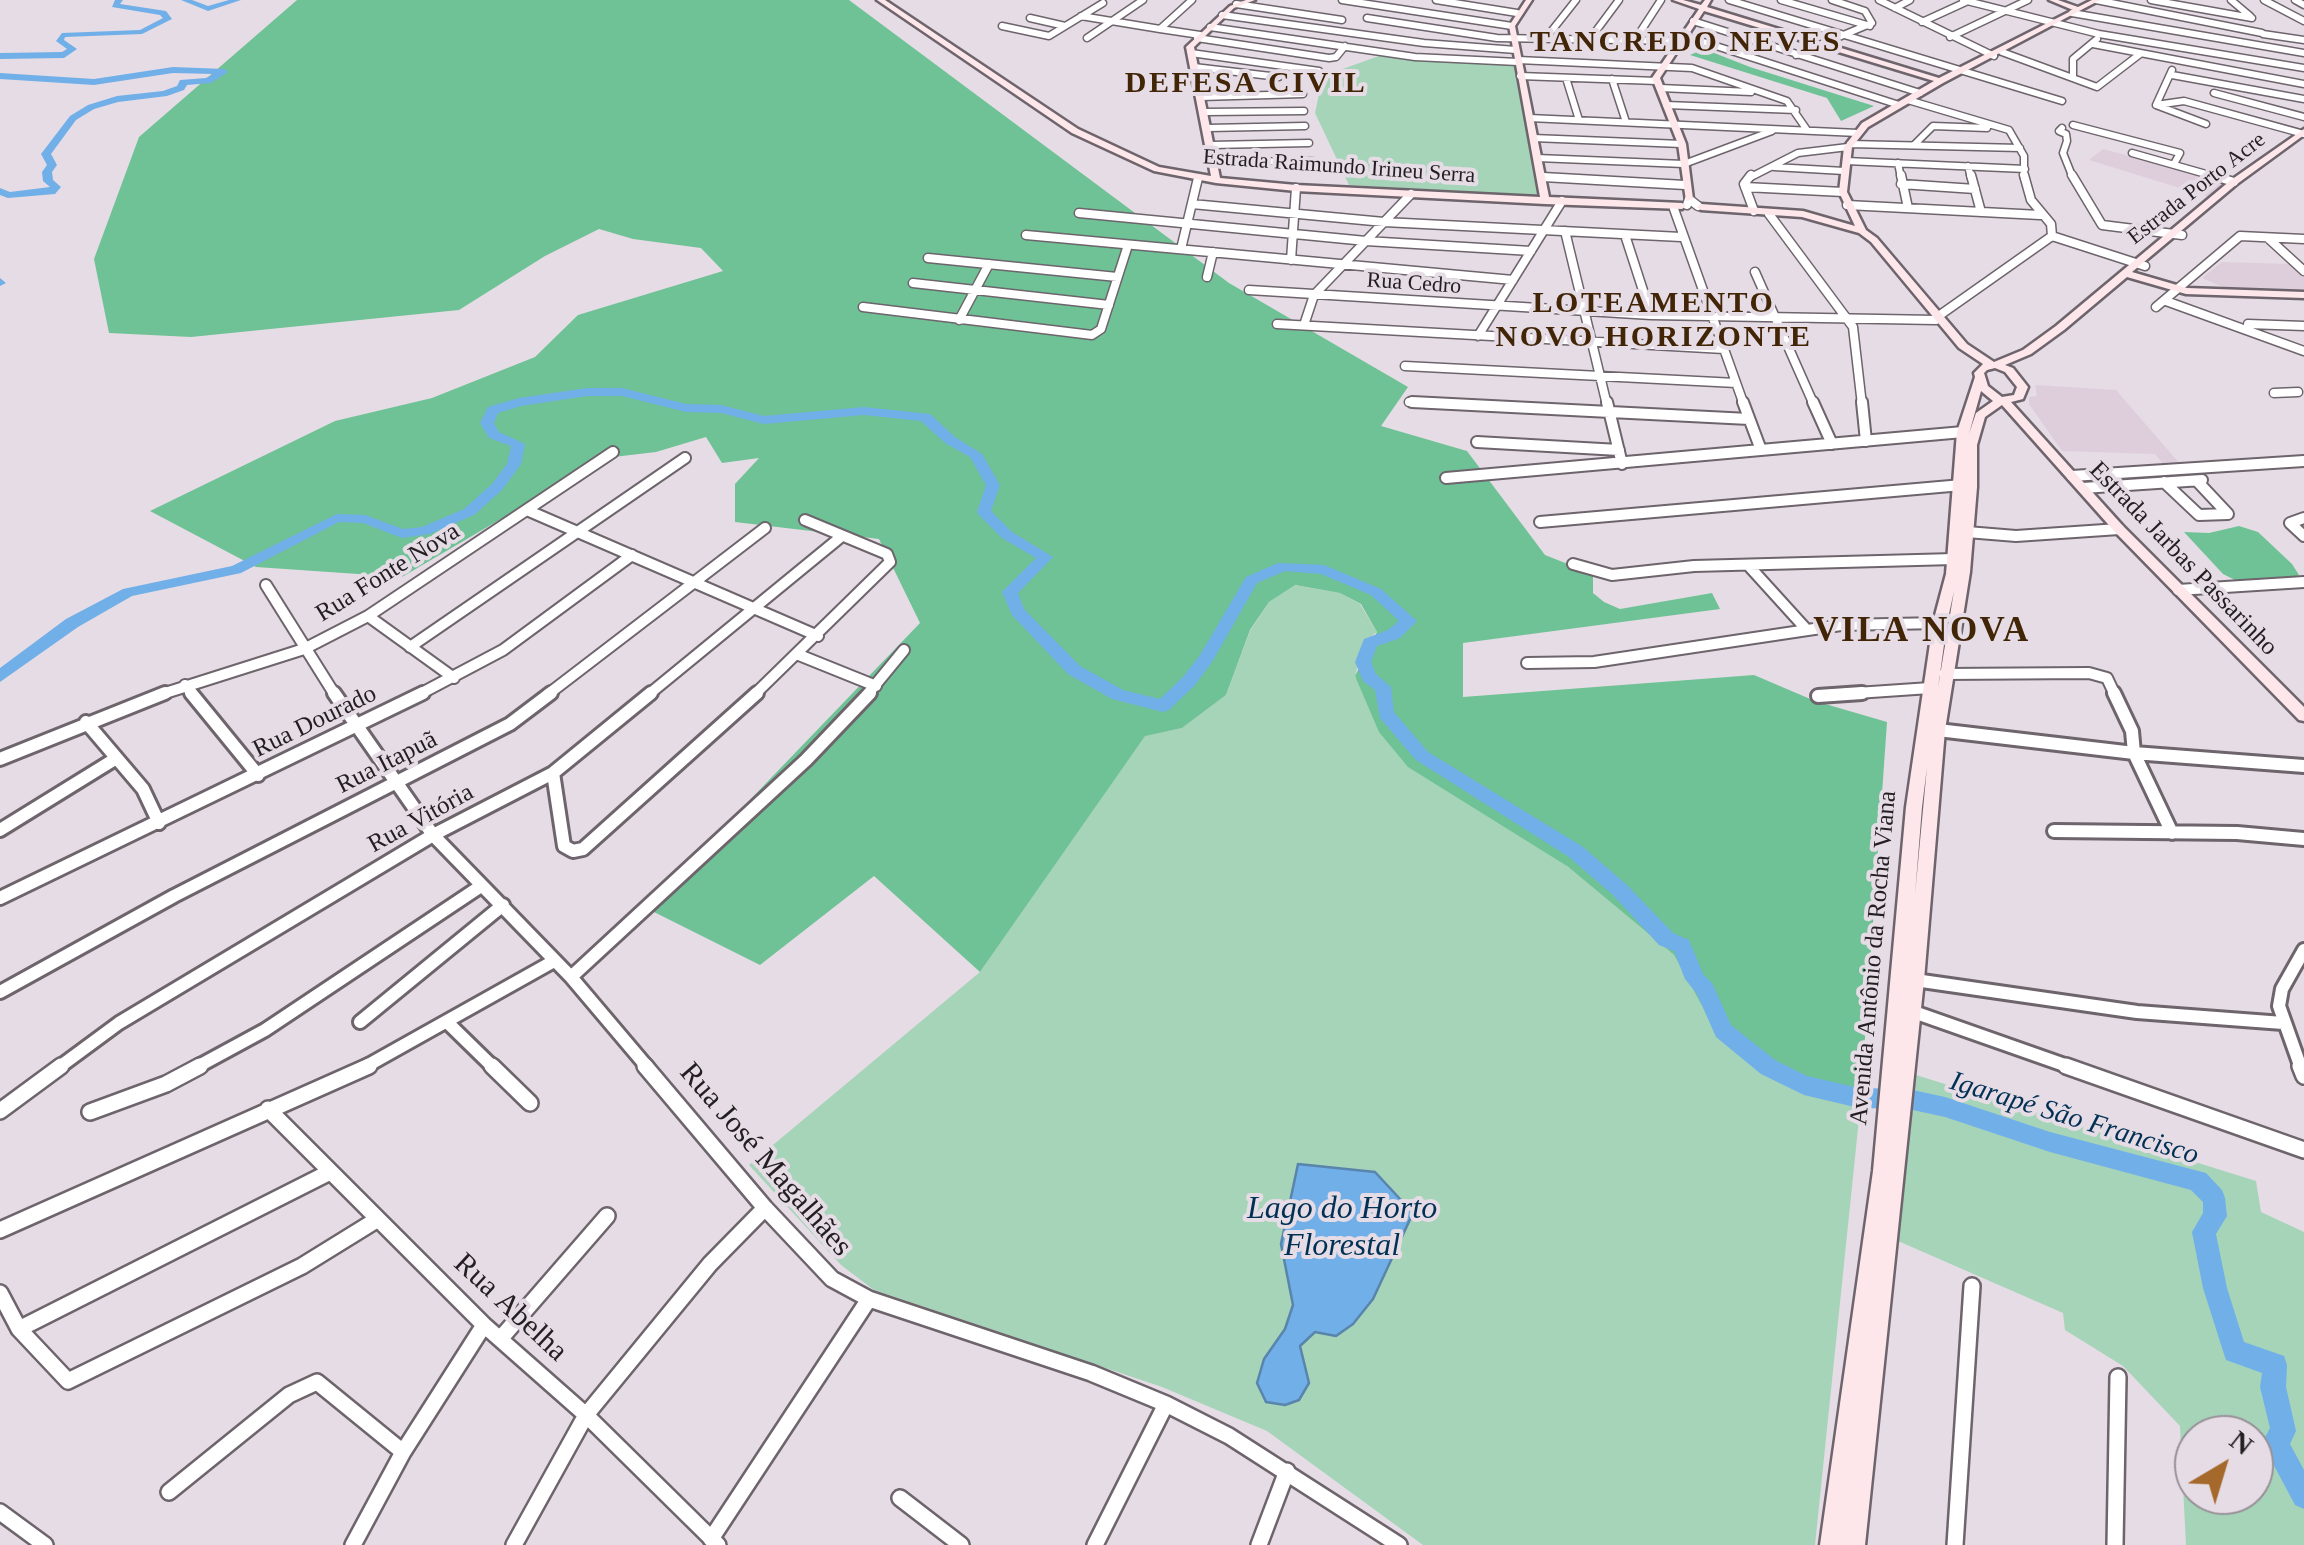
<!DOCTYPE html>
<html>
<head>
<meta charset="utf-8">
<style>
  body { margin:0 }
  #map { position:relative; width:2304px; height:1545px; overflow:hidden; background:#e6dce5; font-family:Georgia,serif }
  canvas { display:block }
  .north { position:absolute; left:2174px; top:1415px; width:100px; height:100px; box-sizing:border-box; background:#e6dce5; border:2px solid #989097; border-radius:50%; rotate:38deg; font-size:28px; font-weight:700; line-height:40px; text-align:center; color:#221e21 }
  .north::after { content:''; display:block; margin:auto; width:35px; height:45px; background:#a5692b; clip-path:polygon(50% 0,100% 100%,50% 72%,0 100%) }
</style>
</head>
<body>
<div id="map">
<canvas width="2304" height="1545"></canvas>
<div class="north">N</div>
</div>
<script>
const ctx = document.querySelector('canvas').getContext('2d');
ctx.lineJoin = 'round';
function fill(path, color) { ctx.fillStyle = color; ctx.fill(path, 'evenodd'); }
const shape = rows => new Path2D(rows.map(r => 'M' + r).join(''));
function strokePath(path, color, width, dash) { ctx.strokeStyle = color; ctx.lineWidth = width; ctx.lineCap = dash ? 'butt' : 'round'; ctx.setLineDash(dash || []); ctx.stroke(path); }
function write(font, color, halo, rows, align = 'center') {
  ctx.font = font + ' Georgia,serif'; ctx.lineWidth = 8; ctx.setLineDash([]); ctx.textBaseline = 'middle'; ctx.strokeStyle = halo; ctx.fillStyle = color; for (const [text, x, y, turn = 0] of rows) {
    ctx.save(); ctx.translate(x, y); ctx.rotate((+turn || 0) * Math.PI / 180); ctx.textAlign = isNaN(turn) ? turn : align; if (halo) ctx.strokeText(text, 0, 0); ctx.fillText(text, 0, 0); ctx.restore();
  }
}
const built = shape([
  [2103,149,2226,182,2209,197,2089,160],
  [2222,262,2289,264,2304,277,2304,293,2230,290,2202,278],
  [2035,385,2116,390,2180,464,2164,465,2155,454,2062,451,2029,404,2029,397,2037,396]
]);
const green = shape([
  [1379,56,1515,64,1540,196,1349,185,1315,113,1323,76],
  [1294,585,1340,593,1360,604,1377,632,1363,643,1355,677,1567,866,1674,955,1718,1035,1860,1109,1815,1545,1423,1545,1267,1431,1162,1387,874,1290,841,1265,749,1165,980,972,1145,735,1182,728,1226,695,1250,631,1269,602],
  [1916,1075,2256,1181,2261,1212,2304,1232,2304,1545,2186,1545,2180,1426,2123,1366,2065,1330,2063,1313,1898,1241],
  [2194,1435,2254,1435,2254,1495,2194,1495]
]);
const forest = shape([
  [297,0,849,0,1229,283,1408,387,1381,426,1467,451,1545,555,1593,574,1593,593,1604,602,1620,609,1712,593,1720,609,1463,643,1463,697,1754,675,1815,701,1887,722,1860,1109,1766,1072,1718,1035,1674,955,1567,866,1408,767,1379,732,1355,676,1377,632,1361,604,1340,593,1295,585,1269,602,1250,630,1226,695,1182,728,1145,736,980,972,874,876,760,965,646,908,920,623,879,539,735,522,735,484,759,458,722,463,706,437,656,452,605,458,402,577,256,567,150,511,335,421,432,398,535,357,578,315,723,271,701,248,633,239,599,229,545,256,459,310,191,337,109,333,94,259,139,137],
  [1704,49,1750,67,1874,106,1841,121,1827,98,1690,55],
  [2239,526,2258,532,2292,564,2299,575,2292,580,2237,581,2223,574,2184,532,2209,533]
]);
const water = shape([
  [1298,1164,1375,1172,1413,1213,1373,1299,1353,1324,1336,1336,1315,1332,1300,1346,1309,1383,1299,1400,1285,1405,1266,1402,1257,1383,1264,1359,1285,1329,1293,1305,1281,1244,1298,1164]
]);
const river = shape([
  [115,0,123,0,120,4,166,11,172,19,142,34,65,37,64,40,77,49,64,58,0,59,0,53,62,52,67,49,56,41,62,33,140,30,163,18,160,15,112,7,115,0],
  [181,0,192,0,208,6,229,0,241,0,208,11,181,0],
  [173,67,224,69,228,72,211,83,187,85,184,90,167,96,118,102,94,109,76,120,51,154,57,165,52,172,53,180,61,187,55,194,8,198,0,195,0,188,10,192,50,187,43,181,42,172,47,165,41,154,70,116,88,105,117,96,163,91,177,86,180,80,206,78,214,74,173,73,94,85,0,79,0,73,94,79,173,67],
  [0,278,6,283,0,286,0,278],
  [587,388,622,388,686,404,721,405,764,416,864,407,930,414,955,437,982,454,1000,485,991,511,1012,532,1053,557,1018,593,1024,609,1080,666,1123,690,1160,699,1183,677,1200,655,1246,577,1278,563,1324,565,1381,589,1417,621,1400,638,1377,646,1371,662,1376,674,1391,687,1394,712,1428,752,1583,847,1627,885,1673,933,1689,940,1703,974,1712,983,1731,1025,1775,1060,1807,1076,1859,1088,1908,1089,1945,1097,2050,1132,2206,1173,2222,1190,2225,1198,2227,1216,2216,1234,2227,1288,2244,1342,2284,1356,2287,1365,2286,1387,2296,1431,2290,1444,2304,1470,2304,1509,2295,1505,2262,1443,2270,1428,2260,1387,2262,1373,2226,1360,2223,1351,2203,1288,2192,1232,2203,1213,2203,1202,2191,1190,2050,1152,1945,1117,1908,1109,1859,1108,1804,1095,1761,1074,1716,1037,1697,994,1685,979,1674,951,1659,945,1613,895,1569,857,1416,760,1380,718,1375,690,1363,681,1355,662,1364,639,1388,630,1399,621,1371,595,1321,574,1285,571,1257,583,1212,662,1195,685,1169,710,1163,712,1112,699,1068,674,1012,615,1002,592,1036,558,1002,538,979,515,977,512,986,485,970,457,945,443,921,421,864,415,764,424,721,413,686,412,622,396,587,396,521,406,498,413,494,423,499,432,525,444,521,464,502,490,474,515,430,534,402,538,363,523,339,522,241,573,132,596,78,627,0,682,0,668,66,619,123,589,232,566,337,514,365,515,403,529,422,527,464,509,492,484,507,464,511,446,489,438,480,423,488,407,519,398,587,388]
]);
const streetFar4 = shape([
  [1192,0,1160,29,1200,35],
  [1342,0,1512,26],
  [1436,0,1517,13],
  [1729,0,2062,101],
  [1781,0,1870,26],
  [1879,0,1994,56],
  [1963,0,2099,34,2304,68],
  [2096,0,2262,33],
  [2151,0,2252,18],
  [2231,0,2250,16],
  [2264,0,2304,21],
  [2295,0,2304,5],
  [1236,4,1342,20],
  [1895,8,1910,0],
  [2072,13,2304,53],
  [1222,15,1424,43,1516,50],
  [1081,16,1160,29],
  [1030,18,1065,26],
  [1367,18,1497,38,1680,41],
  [1693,21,1920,93],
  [1922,22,1968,1],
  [1002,26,1049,36,1103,3],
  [1210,27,1415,57,1518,62],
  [2263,34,2304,40],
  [1685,36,1899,105],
  [1950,37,2028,0],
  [1087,38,1143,0],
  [1197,38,1329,58,1336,57,1345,46],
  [1546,38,1576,0],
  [1590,39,1619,0],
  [1635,40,1661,0],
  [2093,44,2304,84],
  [2002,52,2097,87,2140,54],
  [1191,53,1319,71],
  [1796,55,1872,23,1865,11,1832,0],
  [1518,60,1692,68,1787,101,1807,130],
  [1194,67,1279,77],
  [2172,70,2156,105,2206,124],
  [2172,75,2304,99],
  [1520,76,1657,81],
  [2073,77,2073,59,2097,39],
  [1566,78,1579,120],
  [1612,79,1626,122],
  [1660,88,1751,92],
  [2214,93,2304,117],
  [1201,97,1303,94],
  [1908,100,2009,130,2024,156,2024,178],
  [1666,105,1796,110],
  [2156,105,2184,101,2304,134],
  [1205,112,1304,111],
  [1529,118,1858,133],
  [2073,125,2180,153,2174,164],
  [1208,128,1305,126],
  [2062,128,2059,131,2066,134,2067,141,2063,153,2073,178],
  [1533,138,1682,144],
  [1850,144,2020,148],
  [1211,145,1309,143],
  [1914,145,1933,126,1987,128],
  [2132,153,2220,178],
  [1537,158,1684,164,1772,131],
  [1846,161,2025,169],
  [1215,162,1312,161],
  [1898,163,1901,178],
  [1968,166,1971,178],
  [1774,167,1844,171],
  [1543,177,1561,178],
  [1749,178,1798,153,1848,147]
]);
const streetFar3 = shape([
  [1751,175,1744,184,1754,211],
  [1901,175,1908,208],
  [1971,175,1981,212],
  [2024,175,2031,200,2051,224,2052,236],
  [2072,175,2102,225,2182,235],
  [2211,175,2234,182],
  [1543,177,1685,185],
  [1901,184,1975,189],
  [1745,187,1843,192],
  [1192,204,1384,222,1681,237],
  [1687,205,1689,199,1698,206],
  [1847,205,2040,215],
  [1674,209,1744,405],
  [1079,213,1366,241,1531,251],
  [1769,214,1853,327,1862,405],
  [1565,231,1607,405],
  [1026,235,1513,280],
  [1625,235,1651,315],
  [2052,236,2145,266],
  [2268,238,2304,271],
  [1181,249,1198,178],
  [928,258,1117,277],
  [1291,260,1296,188],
  [1755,272,1814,405],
  [1207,277,1213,252],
  [913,283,1109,305],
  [1249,290,1651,315,1936,320],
  [2166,301,2304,351],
  [863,307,1092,335,1101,329,1128,245],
  [2156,307,2240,236,2304,239],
  [1940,315,2052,236],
  [959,320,989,264],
  [1277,324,1724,349],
  [2248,324,2304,326],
  [1304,325,1314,295,1411,194],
  [1478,336,1562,201],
  [1405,366,1736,383],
  [2274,393,2298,392],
  [1409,402,1462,405]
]);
const streetFar2 = shape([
  [1412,402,1749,419],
  [1607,402,1622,464],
  [1743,402,1761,450],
  [1813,402,1832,444],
  [1862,402,1866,441],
  [1477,442,1619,450],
  [2072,476,2304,461],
  [1446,478,1963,432],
  [2164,482,2199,515,2228,514,2197,481],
  [2083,488,2202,480],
  [529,511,818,636],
  [2304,518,2290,523,2304,536],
  [1540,522,1962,485],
  [1967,532,2016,536,2119,529],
  [1573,564,1612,575,1694,566,1954,559],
  [1748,565,1807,630],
  [266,585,335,695],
  [2178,590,2304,582],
  [368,616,454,678],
  [410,647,685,458],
  [799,655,876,686],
  [1527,663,1594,662,1841,625,1940,623],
  [1944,674,2089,673,2107,678,2115,695],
  [185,685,193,695],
  [159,695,304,649,368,616,613,452],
  [418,695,503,650,632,555],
  [547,695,765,528],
  [648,695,842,536],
  [754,695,890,562,887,554,805,520],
  [867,695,904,650],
  [1827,695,1930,688]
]);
const streetFar1 = shape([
  [191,693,258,775],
  [334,693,433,835,571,977,648,1068],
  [2114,693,2132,731,2134,753,2172,833],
  [1818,696,1862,693],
  [86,722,143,789,159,823],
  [1938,730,2134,753,2304,766],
  [0,759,165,693],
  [553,773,564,846,573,851,583,849,757,693],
  [0,830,115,759],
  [2054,831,2237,833,2304,839],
  [0,898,423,693],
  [571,977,806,760,870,693],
  [1915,980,2137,1012,2283,1023],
  [0,992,174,896,510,724,551,693],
  [1911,1011,2073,1068],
  [360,1022,503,905],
  [449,1024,494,1068],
  [58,1068,119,1023,433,835,553,773,651,693],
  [195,1068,265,1030,481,886],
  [363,1068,554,961],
  [2301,1068,2279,1006,2282,989,2304,950]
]);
const street = shape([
  [492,1066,530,1103],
  [645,1066,765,1208,832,1279,869,1299,1091,1373,1166,1404,1229,1436,1399,1545],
  [2066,1066,2304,1150],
  [2300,1066,2304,1076],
  [268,1109,484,1325,586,1415,718,1545],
  [0,1111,61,1066],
  [90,1112,166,1084,200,1066],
  [0,1230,369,1066],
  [0,1293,19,1329,68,1381,302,1266,378,1219],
  [19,1329,328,1173],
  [501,1338,607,1216],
  [169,1492,289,1395,317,1382,403,1452],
  [900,1498,961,1545],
  [0,1512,45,1545],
  [711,1539,869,1299],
  [353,1545,403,1452,484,1325],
  [514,1545,586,1415,710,1264,765,1208],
  [1095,1545,1166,1404],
  [1259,1545,1287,1471],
  [1955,1545,1972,1286],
  [2115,1545,2118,1377]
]);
const secondary = shape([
  [877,0,885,0,1078,129,1159,167,1211,176,1186,47,1230,6,1246,0,1255,0,1234,8,1194,47,1220,178,1296,185,1540,197,1509,26,1526,0,1532,0,1515,26,1549,197,1682,203,1686,206,1682,209,1545,204,1296,191,1216,183,1154,171,1072,133,877,0],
  [1673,0,1683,0,1701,5,1705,0,1711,0,1707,7,1939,78,2073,10,2049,0,2058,0,2078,7,2092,0,2100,0,1943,83,1868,127,1852,147,1847,192,1866,230,1877,238,1967,344,1994,362,2023,350,2056,326,2231,180,2304,129,2304,135,2237,184,2132,272,2187,288,2304,292,2304,298,2186,294,2127,277,2064,330,2031,354,2005,365,2013,368,2028,387,2023,399,2011,402,2123,526,2304,707,2304,721,2299,720,2115,532,2002,405,1985,417,1977,445,1977,487,1970,572,1945,730,1924,980,1865,1545,1820,1545,1873,1171,1906,807,1933,623,1946,574,1957,432,1975,377,1974,373,1983,364,1959,348,1871,242,1859,233,1802,217,1701,210,1697,207,1701,204,1803,211,1855,226,1839,192,1844,147,1862,123,1934,81,1704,11,1660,78,1686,144,1693,199,1686,201,1678,144,1652,78,1699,9,1673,0],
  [1995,368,2005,372,2017,387,2014,395,2002,397,1988,386,1984,373,1987,370,1995,368],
  [1981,391,1993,401,1976,413,1969,434,1981,391],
  [1954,591,1938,688,1947,623,1954,591],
  [1927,767,1915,895,1922,807,1927,767]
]);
const farStreetnames = [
  ["Estrada Raimundo Irineu Serra",1339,167,4],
  ["Estrada Porto Acre",2197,189,-38],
  ["Rua Cedro",1414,284,4]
];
const streetNames = [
  ["Estrada Jarbas Passarinho",2183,559,46],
  ["Rua Fonte Nova",388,573,-32],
  ["Rua Dourado",315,722,-26],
  ["Rua Itapuã",387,763,-27],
  ["Rua Vitória",421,819,-29],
  ["Avenida Antônio da Rocha Viana",1874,958,-85]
];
const waterNames = [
  ["Igarapé São Francisco",2074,1119,17]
];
const farDistrictnames = [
  ["TANCREDO NEVES",1686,43],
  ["DEFESA CIVIL",1246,84],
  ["LOTEAMENTO",1654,304],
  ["NOVO HORIZONTE",1654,338]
];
const nearStreetnames = [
  ["Rua José Magalhães",765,1160,49],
  ["Rua Abelha",510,1308,43]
];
const nearWaternames = [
  ["Lago do Horto",1342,1210],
  ["Florestal",1342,1247]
];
const districtNames = [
  ["VILA NOVA",1922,632]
];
fill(built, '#decedc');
fill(green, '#a5d4b9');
fill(forest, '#6fc296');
fill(water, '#71afe8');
strokePath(water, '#5984ac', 2.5);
fill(river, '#71afe8');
strokePath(streetFar4, '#6d646c', 9);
strokePath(streetFar3, '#6d646c', 11);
strokePath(streetFar2, '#6d646c', 14);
strokePath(streetFar1, '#6d646c', 18);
strokePath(street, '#6d646c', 20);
strokePath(secondary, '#6d646c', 5);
strokePath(streetFar4, '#fff', 6);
strokePath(streetFar3, '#fff', 8);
strokePath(streetFar2, '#fff', 10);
strokePath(streetFar1, '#fff', 12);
strokePath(street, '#fff', 15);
fill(secondary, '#fde7eb');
write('22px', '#221e21', '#e6dce5', farStreetnames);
write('25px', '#221e21', '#e6dce5', streetNames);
write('italic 28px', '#003054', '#e6dce5', waterNames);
ctx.letterSpacing = '2.5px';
write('bold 30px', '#412506', '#e6dce5', farDistrictnames);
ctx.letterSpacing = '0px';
write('30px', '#221e21', '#e6dce5', nearStreetnames);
write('italic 32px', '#003054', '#e6dce5', nearWaternames);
ctx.letterSpacing = '2.5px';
write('bold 35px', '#412506', '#e6dce5', districtNames);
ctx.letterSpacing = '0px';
</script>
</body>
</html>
